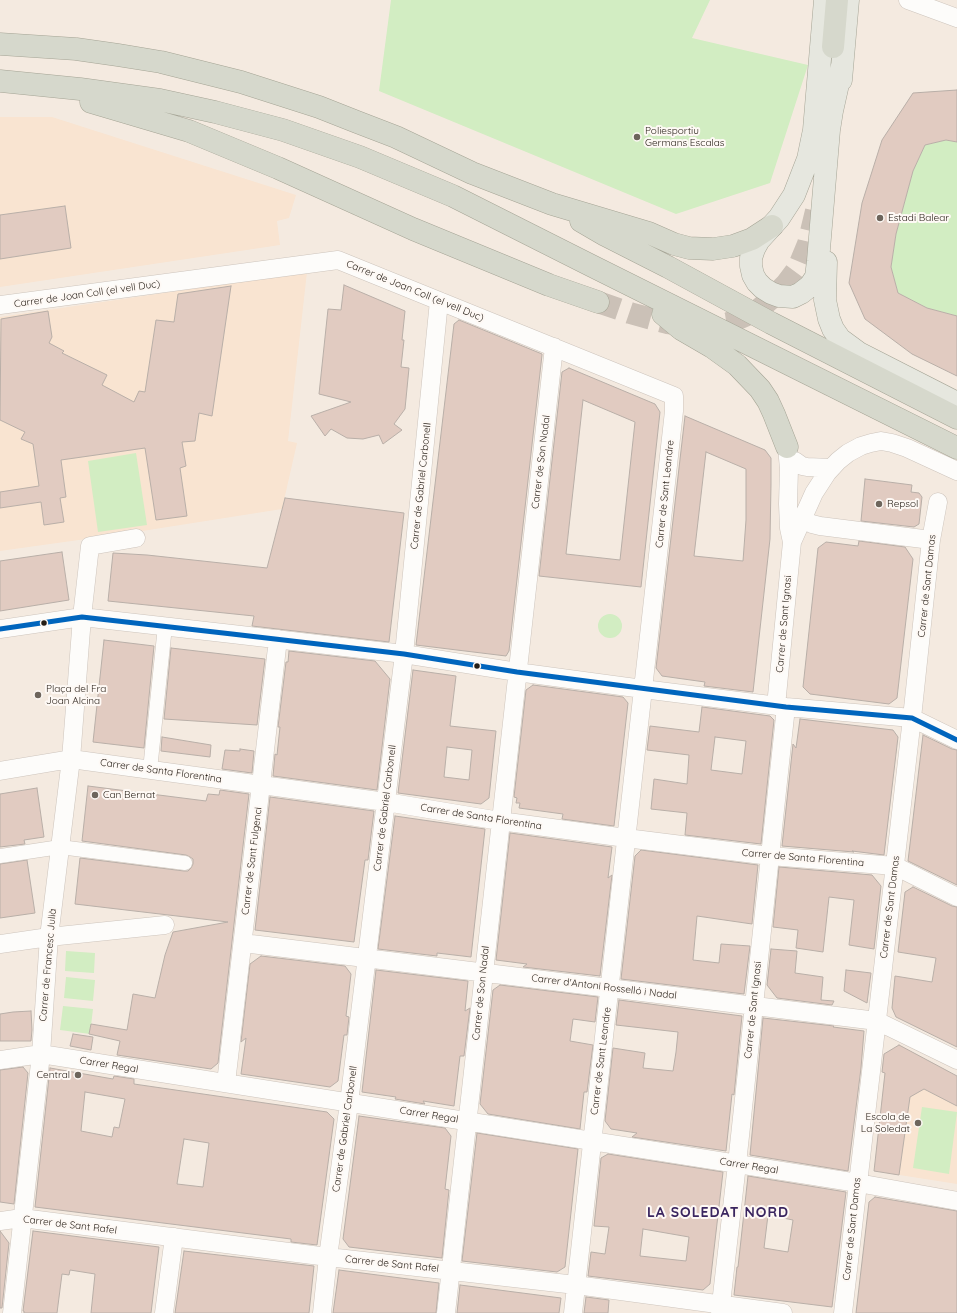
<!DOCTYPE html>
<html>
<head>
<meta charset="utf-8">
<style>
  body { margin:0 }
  canvas { display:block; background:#f4eae0 }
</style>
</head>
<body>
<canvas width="957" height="1313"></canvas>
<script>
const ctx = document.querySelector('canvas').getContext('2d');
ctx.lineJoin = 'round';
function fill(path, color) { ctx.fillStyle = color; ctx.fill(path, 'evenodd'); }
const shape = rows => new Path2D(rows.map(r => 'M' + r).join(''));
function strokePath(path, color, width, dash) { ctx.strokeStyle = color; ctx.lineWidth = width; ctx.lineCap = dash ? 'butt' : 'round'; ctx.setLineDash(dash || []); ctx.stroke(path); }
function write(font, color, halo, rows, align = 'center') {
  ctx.font = font + ' Quicksand,sans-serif'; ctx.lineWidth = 4; ctx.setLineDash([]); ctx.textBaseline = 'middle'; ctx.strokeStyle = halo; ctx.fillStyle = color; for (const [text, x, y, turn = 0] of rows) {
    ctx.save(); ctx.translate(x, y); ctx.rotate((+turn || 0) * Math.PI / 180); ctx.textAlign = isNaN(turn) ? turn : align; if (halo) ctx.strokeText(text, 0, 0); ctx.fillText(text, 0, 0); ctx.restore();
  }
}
const built = shape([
  [0,117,52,117,296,195,289,218,277,221,280,245,0,287],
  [307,272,288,441,297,443,282,509,136,532,0,551,0,317],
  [899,1045,957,1076,957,1184,874,1171,887,1052]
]);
const green = shape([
  [391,0,710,0,692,38,808,65,770,183,676,214,379,91],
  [946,140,957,142,957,316,927,308,898,293,891,267,896,234,913,171,925,145],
  [136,453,147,525,98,532,88,461],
  '598 626a12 12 0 1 1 24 0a12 12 0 1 1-24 0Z',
  [66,951,95,953,94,973,65,971],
  [66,977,95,980,93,1001,64,998],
  [63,1006,93,1009,90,1034,60,1030],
  [922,1107,957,1112,949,1174,913,1168]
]);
const building = shape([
  [957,90,957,142,946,140,925,145,913,171,896,234,891,267,898,293,927,308,957,316,957,376,912,354,865,319,849,283,862,203,882,140,913,93,957,90],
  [65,206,71,248,0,259,0,215,65,206],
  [344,285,405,311,402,340,404,340,401,367,409,368,405,409,394,424,402,430,383,444,379,435,363,439,347,438,331,429,325,436,311,416,351,402,319,394,328,309,341,310,344,285],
  [231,286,212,416,199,413,195,441,182,442,186,466,180,468,187,516,156,520,145,448,61,460,66,497,60,498,64,522,44,525,41,502,0,508,0,492,39,486,33,444,21,439,25,432,0,420,1,319,48,311,52,337,49,343,64,351,62,353,107,375,102,385,134,402,139,391,145,392,156,320,174,322,178,294,231,286],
  [459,320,542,354,542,355,509,651,506,656,416,645,454,324,459,320],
  [569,368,655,404,660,412,641,587,539,576,562,372,569,368],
  [583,400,635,422,620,560,566,554,583,400],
  [685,416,765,450,771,458,771,484,770,539,753,692,704,686,705,682,662,676,656,668,685,416],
  [706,452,746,469,746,520,743,561,694,556,706,452],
  [865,479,912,485,911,492,919,493,922,497,919,524,914,527,861,521,865,479],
  [285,498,404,513,389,642,252,626,254,616,108,601,113,553,147,555,267,568,285,498],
  [859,541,905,547,913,559,897,698,889,704,810,694,803,687,818,548,826,542,858,546,859,541],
  [62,552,69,600,0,611,0,561,62,552],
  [104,640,154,646,144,748,93,742,104,640],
  [171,648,265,659,257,725,164,719,171,648],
  [289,651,375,661,390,679,377,790,273,776,275,754,277,755,280,727,278,727,286,662,288,662,289,651],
  [413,670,456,676,450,726,496,731,489,798,481,804,398,793,413,670],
  [447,747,472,750,469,780,444,777,447,747],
  [533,685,623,697,628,703,614,826,562,819,563,814,519,808,520,803,516,803,517,798,514,797,526,690,533,685],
  [702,707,770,716,774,720,761,844,685,835,687,813,651,809,654,779,687,784,689,755,647,750,650,726,699,732,702,707],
  [715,737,746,741,742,774,711,770,715,737],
  [800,719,893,730,898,737,884,855,852,851,854,852,782,846,793,744,796,748,800,719],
  [923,735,952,749,957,750,957,885,908,861,923,735],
  [162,737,211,745,210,757,161,751,162,737],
  [240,749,254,751,252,773,222,769,225,750,240,751,240,749],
  [88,786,206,801,208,794,219,795,220,790,249,794,218,1063,211,1069,117,1055,120,1041,89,1034,91,1024,127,1030,133,994,155,998,165,955,173,932,228,922,75,904,80,858,184,871,188,871,191,868,193,864,193,859,190,857,186,855,82,841,88,786],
  [37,788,44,837,24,840,25,844,0,847,0,794,37,788],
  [270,797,374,811,368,860,365,860,354,942,255,930,270,797],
  [395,816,485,829,471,957,437,953,437,956,378,949,395,816],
  [510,833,612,847,608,878,612,875,600,976,523,967,527,964,496,960,510,833],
  [641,850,758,865,752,924,697,916,693,960,719,963,721,944,750,946,744,994,621,979,635,856,641,850],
  [27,860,35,913,0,918,0,864,27,860],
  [779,867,872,875,881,886,874,949,849,945,854,900,829,897,823,952,796,948,798,930,773,927,779,867],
  [913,887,952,906,957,907,957,1047,896,1017,892,1008,895,976,932,982,936,958,898,952,905,892,913,887],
  [771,949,797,951,795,973,823,977,821,1000,834,1001,832,1005,777,998,767,985,771,949],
  [261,956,345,966,351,974,346,1016,349,1017,347,1035,344,1035,338,1081,330,1087,241,1074,246,1038,241,1042,250,964,261,956],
  [376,970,468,981,465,1011,470,1008,464,1056,460,1056,454,1106,423,1101,425,1104,395,1099,396,1097,362,1092,376,970],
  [846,970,871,973,867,1003,844,991,846,970],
  [500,985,598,997,595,1022,573,1019,570,1041,593,1045,587,1092,584,1092,580,1129,488,1114,480,1104,493,990,500,985],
  [619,1000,742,1016,734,1095,732,1094,726,1151,632,1137,637,1133,611,1129,605,1121,613,1048,645,1053,643,1068,673,1071,676,1052,678,1032,616,1025,619,1000],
  [31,1011,32,1030,31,1041,0,1041,0,1014,13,1012,31,1011],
  [763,1018,834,1026,833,1027,864,1031,861,1068,848,1171,750,1155,763,1018],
  [73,1034,93,1037,91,1050,70,1046,73,1034],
  [899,1045,957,1076,957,1106,924,1089,910,1097,899,1175,874,1171,885,1073,882,1072,884,1054,899,1045],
  [23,1067,28,1073,14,1204,0,1202,0,1070,23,1067],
  [50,1068,113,1079,114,1076,134,1079,134,1084,327,1112,334,1119,317,1245,291,1242,291,1239,35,1207,50,1068],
  [85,1092,125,1099,119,1128,114,1127,112,1137,81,1131,85,1092],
  [184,1139,209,1143,203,1187,177,1184,184,1139],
  [359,1116,445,1128,451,1136,445,1189,449,1190,442,1258,349,1247,343,1239,359,1116],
  [477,1133,578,1149,565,1267,557,1272,462,1261,477,1133],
  [608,1154,723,1172,710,1284,703,1290,588,1276,591,1252,605,1254,609,1227,594,1226,601,1158,608,1154],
  [643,1229,689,1237,686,1261,640,1256,643,1229],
  [748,1176,846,1192,832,1307,734,1295,737,1267,738,1267,748,1176],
  [768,1215,793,1220,788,1252,764,1248,768,1215],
  [875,1197,957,1211,957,1313,856,1313,869,1202,875,1197],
  [0,1231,9,1243,2,1308,0,1308,0,1231],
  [33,1231,159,1247,151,1313,91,1313,95,1274,70,1270,69,1275,62,1274,57,1313,24,1313,24,1311,23,1311,33,1231],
  [184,1251,314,1266,309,1313,175,1313,184,1251],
  [339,1270,439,1283,436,1313,333,1313,339,1270],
  [460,1285,561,1298,559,1313,457,1313,460,1285],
  [586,1297,609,1300,608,1313,584,1313,586,1297]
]);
const motorwayTunnel = shape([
  [829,93,833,47],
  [598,302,630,313,667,323,701,327,729,323,758,310,773,297,786,284,798,268,808,244,816,211]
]);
const pedestrian = shape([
  [150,770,165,626],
  [0,856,60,847,185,863]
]);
const minor = shape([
  [908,0,957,18],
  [0,305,338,260,674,396,674,411,654,591,573,1313],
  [795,461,802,466,807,467,831,468],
  [802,519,812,524,820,526,931,540],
  [792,542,814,493,827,473,838,461,848,453,861,446,871,443,881,441,892,443,907,448,957,471],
  [0,629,82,617,232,634,404,654,517,672,643,689,786,707,912,718,957,740],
  [776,706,792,542,789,528,788,504,789,469,787,447],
  [0,771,71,759,386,802,500,821,626,838,770,856,895,866,957,897],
  [243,943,877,1021,957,1060],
  [0,944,49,937,165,925],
  [0,1060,41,1054,858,1183,957,1201],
  [226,1083,278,639],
  [0,1221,22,1218,328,1257,576,1285,783,1313],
  [12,1313,41,1054,49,937,71,759,82,617,90,546,136,538],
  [164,1313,174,1237],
  [322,1313,328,1257,349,1103,404,654,439,301],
  [446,1313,554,347],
  [720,1313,737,1164,786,707],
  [843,1313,912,718,931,540,938,502]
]);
const primary = shape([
  [825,0,814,130,808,159,794,195,779,218,759,240,754,249,751,258,751,266,753,275,757,282,763,288,771,293,779,296,793,297,801,293,810,286,816,277,818,261,829,130,832,111,842,66],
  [841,80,848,0],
  [826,262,825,300,829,319,833,329,840,339,859,353,957,403]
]);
const motorway = shape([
  [0,44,76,49,118,55,161,62,241,82,319,107,357,122,396,137,472,173,552,204,649,233,674,244,689,248,713,249,733,246,752,239,772,226],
  [833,47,837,0],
  [0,81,80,89,160,100,215,112,283,130,360,157,453,196,592,266,957,448],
  [91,102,189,131,278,168,413,229,549,285,598,302],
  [581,221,605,235,668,267,771,323,957,418],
  [663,314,681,329,712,347,737,365,760,389,768,401,774,414,787,447]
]);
const bus1 = shape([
  [0,629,82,617,232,634,404,654,517,672,786,707,912,718,957,740]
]);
const markers = [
  [637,137,4,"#6d655c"],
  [880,218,4,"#6d655c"],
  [879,504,4,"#6d655c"],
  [44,623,3.5,"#251d15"],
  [477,666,3.5,"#251d15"],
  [38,695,4,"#6d655c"],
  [95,795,4,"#6d655c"],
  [78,1075,4,"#6d655c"],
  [918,1123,4,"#6d655c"]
];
const poiNames = [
  ["Poliesportiu",645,131],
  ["Germans Escalas",645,143],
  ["Estadi Balear",888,218],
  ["Repsol",887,504],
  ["Plaça del Fra",46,689],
  ["Joan Alcina",46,701],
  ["Can Bernat",103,795],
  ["Central",70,1075,"right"],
  ["Escola de",910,1117,"right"],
  ["La Soledat",910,1129,"right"]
];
const streetNames = [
  ["Carrer de Joan Coll (el vell Duc)",415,291,22],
  ["Carrer de Joan Coll (el vell Duc)",87,294,-8],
  ["Carrer de Son Nadal",541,462,-83],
  ["Carrer de Gabriel Carbonell",421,486,-84],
  ["Carrer de Sant Leandre",665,494,-84],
  ["Carrer de Sant Damas",927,586,-84],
  ["Carrer de Sant Ignasi",784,624,-85],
  ["Carrer de Santa Florentina",161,771,8],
  ["Carrer de Gabriel Carbonell",385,808,-83],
  ["Carrer de Santa Florentina",481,817,9],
  ["Carrer de Santa Florentina",803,858,5],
  ["Carrer de Sant Fulgenci",252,861,-83],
  ["Carrer de Sant Damas",890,907,-83],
  ["Carrer de Francesc Julià",48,965,-85],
  ["Carrer d'Antoni Rosselló i Nadal",604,987,7],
  ["Carrer de Son Nadal",481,993,-84],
  ["Carrer de Sant Ignasi",753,1010,-84],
  ["Carrer de Sant Leandre",601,1061,-83],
  ["Carrer Regal",109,1065,9],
  ["Carrer Regal",429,1115,9],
  ["Carrer de Gabriel Carbonell",345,1129,-82],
  ["Carrer Regal",749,1166,9],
  ["Carrer de Sant Rafel",70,1225,7],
  ["Carrer de Sant Damas",852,1229,-84],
  ["Carrer de Sant Rafel",392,1264,6]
];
const districtNames = [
  ["LA SOLEDAT NORD",718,1213]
];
fill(built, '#f9e4d1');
fill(green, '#d2edc2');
fill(building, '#e1cbc1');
strokePath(building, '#b9afa8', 1);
strokePath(motorwayTunnel, '#cbc1b7', 22, [22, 11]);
strokePath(pedestrian, '#cdc4bc', 15);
strokePath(minor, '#cdc4bc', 19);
strokePath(primary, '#a5a495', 23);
strokePath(motorway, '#a5a495', 23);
strokePath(pedestrian, '#fdfcfa', 14);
strokePath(minor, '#fdfcfa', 18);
strokePath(primary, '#e6e7df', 22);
strokePath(motorway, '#d6d8cc', 22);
strokePath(bus1, '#0065bd', 5);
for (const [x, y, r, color] of markers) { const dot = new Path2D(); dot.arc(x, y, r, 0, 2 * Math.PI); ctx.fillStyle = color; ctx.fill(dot); strokePath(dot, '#fef9f5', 1.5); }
write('10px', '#251d15', '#fef9f5', poiNames, 'left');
write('10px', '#251d15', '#fef9f5', streetNames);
ctx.letterSpacing = '1px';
write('bold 14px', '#3a255f', '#fef9f5', districtNames);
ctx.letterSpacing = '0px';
</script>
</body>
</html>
